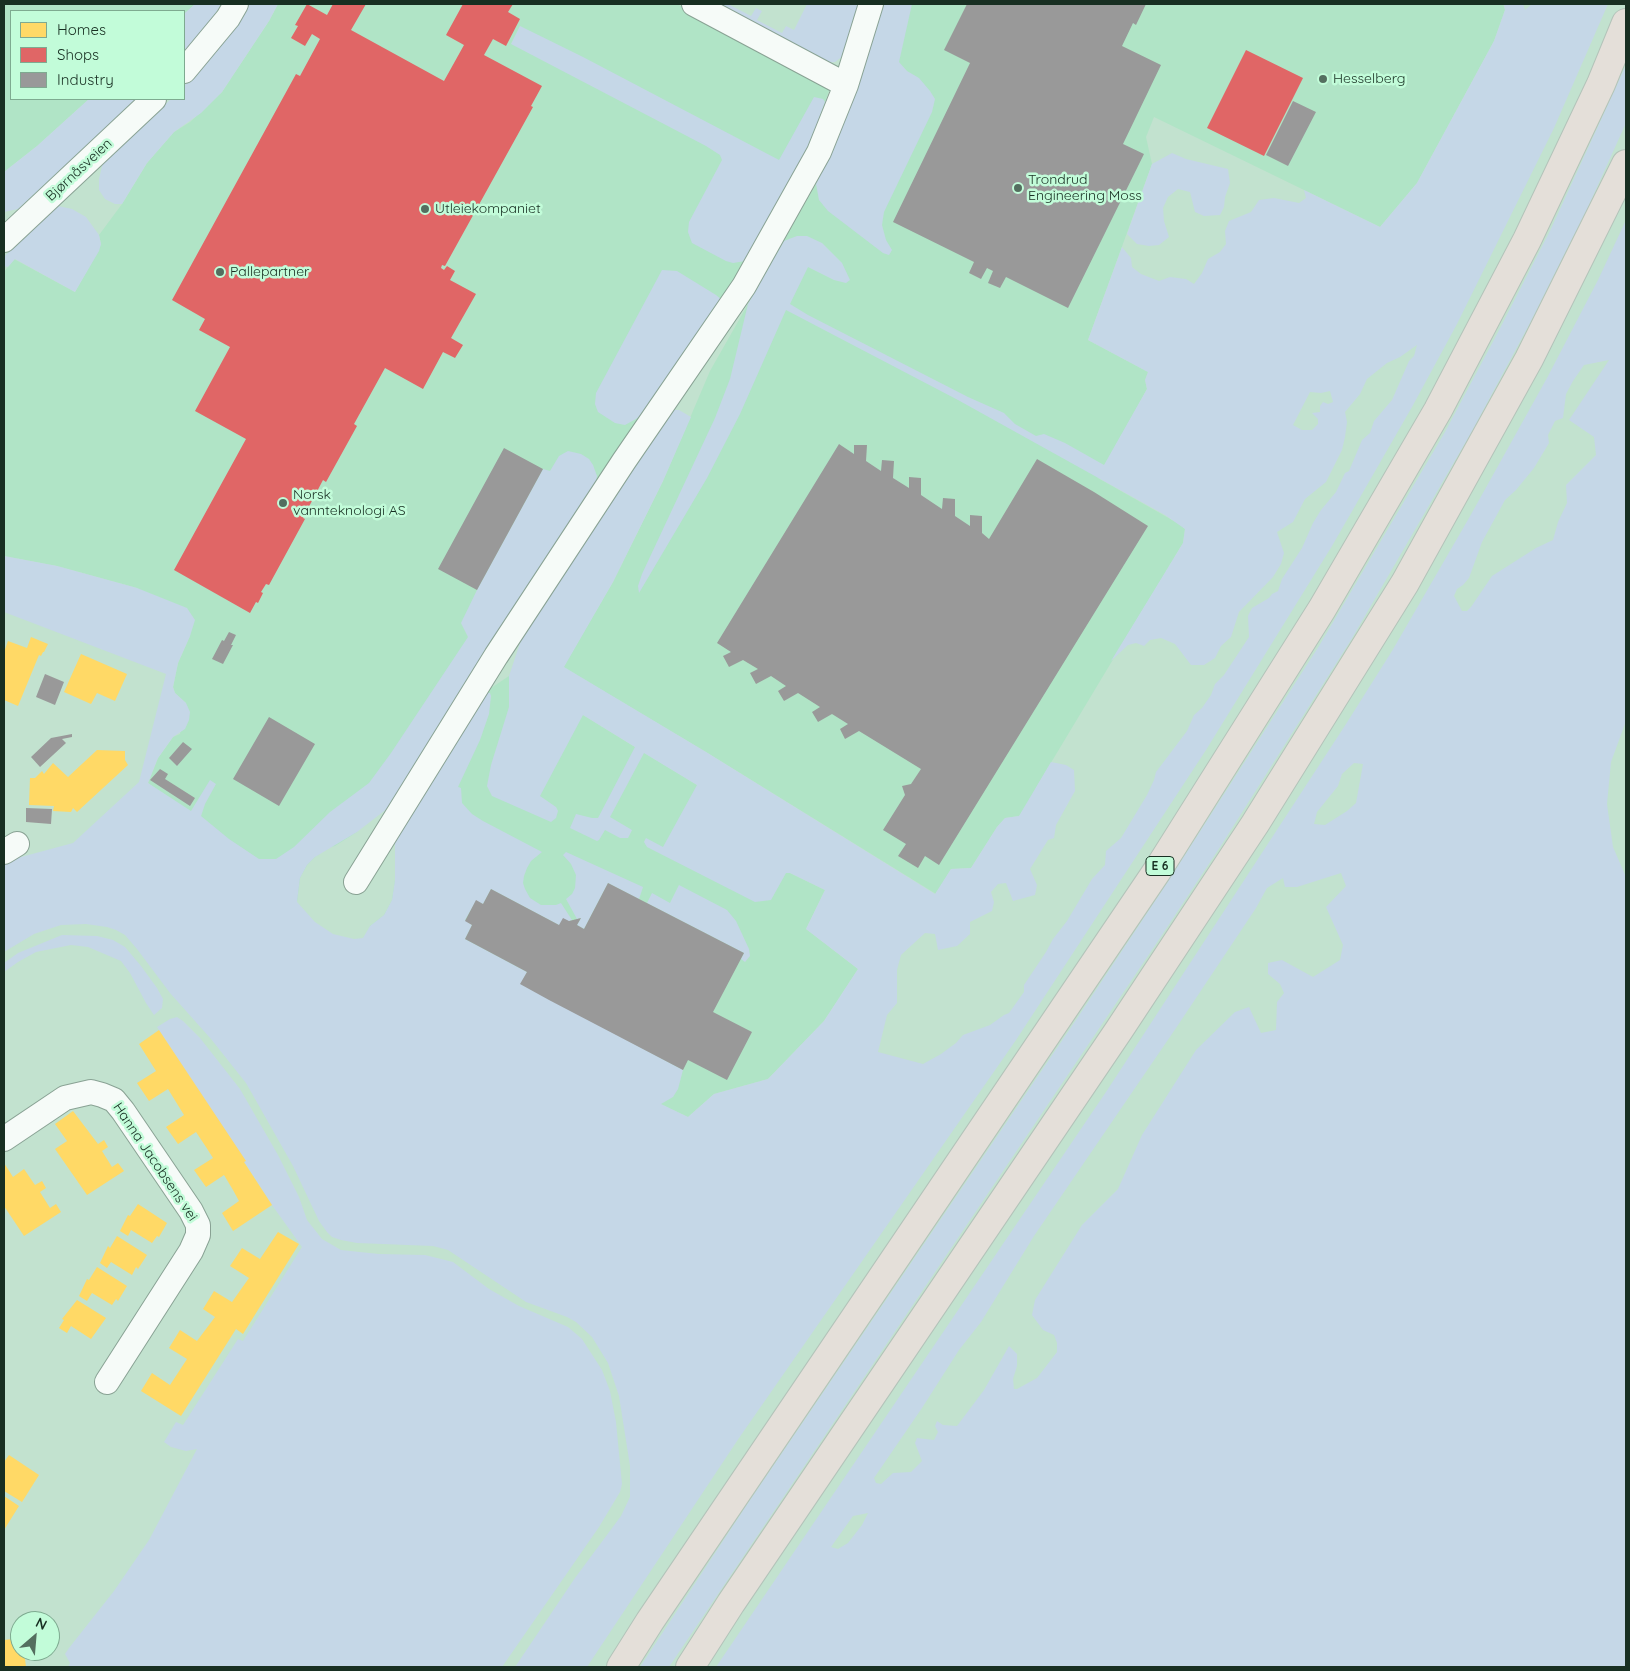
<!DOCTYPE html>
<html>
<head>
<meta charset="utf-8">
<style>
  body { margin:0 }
  #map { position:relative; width:1630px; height:1671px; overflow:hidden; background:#c2e2cf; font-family:Quicksand,sans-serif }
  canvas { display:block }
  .frame { position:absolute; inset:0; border:5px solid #182f22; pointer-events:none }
  .legend { position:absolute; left:10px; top:10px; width:175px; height:90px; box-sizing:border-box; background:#c2fcd9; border:1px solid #7eaa90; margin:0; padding:6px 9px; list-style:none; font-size:15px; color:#182f22 }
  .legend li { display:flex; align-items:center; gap:10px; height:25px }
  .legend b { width:25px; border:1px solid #7eaa90 }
  .north { position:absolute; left:10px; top:1611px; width:50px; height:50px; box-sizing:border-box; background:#c2fcd9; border:1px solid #7eaa90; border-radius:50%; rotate:27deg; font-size:14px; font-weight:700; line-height:20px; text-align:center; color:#182f22 }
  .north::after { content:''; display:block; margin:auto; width:18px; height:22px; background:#546e5f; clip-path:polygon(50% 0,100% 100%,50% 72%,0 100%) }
</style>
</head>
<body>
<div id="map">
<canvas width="1630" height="1671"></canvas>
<div class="frame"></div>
<ul class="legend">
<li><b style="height:14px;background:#ffd966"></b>Homes</li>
<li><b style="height:14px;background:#e06666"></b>Shops</li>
<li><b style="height:14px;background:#999"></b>Industry</li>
</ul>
<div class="north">N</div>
</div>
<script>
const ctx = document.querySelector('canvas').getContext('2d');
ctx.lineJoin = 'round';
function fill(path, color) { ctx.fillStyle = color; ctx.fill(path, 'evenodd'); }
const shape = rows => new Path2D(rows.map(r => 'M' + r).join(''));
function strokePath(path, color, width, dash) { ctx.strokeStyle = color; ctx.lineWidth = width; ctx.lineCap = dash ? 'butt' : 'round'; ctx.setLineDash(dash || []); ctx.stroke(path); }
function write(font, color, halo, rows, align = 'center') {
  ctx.font = font + ' Quicksand,sans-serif'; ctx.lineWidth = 5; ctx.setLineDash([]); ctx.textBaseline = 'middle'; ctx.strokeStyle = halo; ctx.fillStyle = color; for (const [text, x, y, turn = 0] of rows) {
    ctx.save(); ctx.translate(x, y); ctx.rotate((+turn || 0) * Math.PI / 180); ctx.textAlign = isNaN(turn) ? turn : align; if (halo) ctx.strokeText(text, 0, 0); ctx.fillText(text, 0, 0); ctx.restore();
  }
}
const built = shape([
  [4,4,195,4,184,14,184,11,11,11,11,99,89,99,37,146,4,172],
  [278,4,677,4,830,88,814,133,748,262,357,832,335,846,327,848,315,857,307,865,300,878,297,902,148,783,158,758,173,737,180,734,186,703,175,693,173,687,178,663,190,636,137,588,57,566,4,556,4,272,14,259,75,292,101,244,99,235,122,204,147,163,174,132,190,122,222,92,269,21],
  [881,4,1503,4,1505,10,1494,41,1417,183,1380,227,1154,117,1146,137,1152,164,1088,340,1148,372,1145,380,1147,389,1098,478,1181,525,1185,529,1183,543,1043,776,1025,809,1019,816,1005,818,997,827,971,868,951,869,936,894,706,752,563,667,613,582,663,481,710,371,816,184,852,98],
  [509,676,583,715,793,844,790,873,825,890,806,929,858,969,824,1021,768,1079,714,1094,688,1117,660,1104,370,926,384,915,392,900,395,880,395,842,485,692]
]);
const green = shape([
  [195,4,221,4,211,21,184,54,184,14],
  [247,4,278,4,269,21,222,92,201,113,174,132,147,163,122,204,115,204,105,199,99,190,99,179,103,162,171,99,184,99,184,86,209,59],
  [717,4,728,4,751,16,756,8,762,11,757,20,782,33,786,26,794,30,807,4,858,4,850,41,843,56,835,62,826,63],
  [881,4,912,4,899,62,907,71,919,78,930,91,935,99,932,112,884,212,882,225,886,240,892,250,889,255,883,253,828,211,819,200,816,184,852,98],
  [1505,4,1523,4,1525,10,1532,4,1608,4,1554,128,1457,324,1412,407,1332,546,1206,750,1016,1040,739,1438,587,1667,515,1667,575,1578,621,1516,630,1497,630,1466,619,1396,608,1363,592,1337,576,1322,567,1317,526,1302,448,1250,433,1246,357,1243,341,1240,332,1237,327,1232,319,1221,293,1166,246,1083,211,1039,170,993,137,949,125,935,116,930,107,927,86,924,61,925,34,934,4,952,4,864,10,860,73,843,139,782,166,674,4,612,4,556,57,566,137,588,187,608,195,620,190,636,178,663,173,687,175,693,186,703,190,712,189,720,185,729,173,737,158,758,148,783,191,811,210,780,216,784,205,804,201,816,229,839,259,859,276,859,294,847,330,812,369,783,391,753,468,637,461,623,477,590,543,469,550,471,559,456,568,451,581,454,589,459,593,465,597,476,595,486,388,808,357,832,315,857,307,865,300,878,297,902,315,922,333,934,354,939,363,938,370,926,384,915,392,900,395,880,395,842,485,692,490,693,491,696,489,714,480,740,458,787,461,788,462,803,472,814,483,821,542,852,531,861,527,868,524,876,523,883,525,889,530,898,541,905,556,905,561,903,572,920,559,925,491,889,483,904,476,901,465,920,472,925,465,939,527,972,521,984,683,1070,678,1089,673,1097,661,1104,688,1117,714,1094,768,1079,824,1021,858,969,806,929,825,890,790,873,786,873,771,900,755,902,647,847,644,842,646,838,663,847,697,785,644,753,610,817,632,830,628,838,620,838,605,830,599,840,597,841,570,828,576,814,592,818,598,818,635,747,583,715,540,796,556,807,558,811,556,818,551,822,492,796,487,786,491,765,509,707,509,676,523,634,671,410,679,410,691,417,663,481,613,582,564,667,706,752,935,894,951,869,971,868,997,827,1005,818,1019,816,1051,762,1066,765,1074,770,1075,791,1056,825,1054,838,1048,840,1030,869,1037,885,1035,895,1013,901,1006,883,998,884,991,892,994,902,992,911,970,922,970,934,957,946,938,950,935,934,925,933,901,955,897,970,897,1003,887,1015,878,1052,923,1064,941,1054,956,1043,963,1035,990,1025,1004,1015,1009,1013,1024,992,1024,985,1046,952,1053,939,1067,921,1092,879,1105,865,1106,851,1121,838,1147,795,1154,780,1156,772,1187,731,1194,715,1202,708,1211,695,1215,684,1224,675,1249,637,1248,616,1252,608,1269,598,1272,594,1278,591,1282,579,1302,548,1313,523,1321,510,1336,492,1345,473,1349,471,1362,440,1370,433,1374,421,1392,400,1409,361,1414,356,1417,345,1400,357,1387,363,1367,379,1360,394,1345,412,1347,422,1345,437,1342,450,1326,482,1305,499,1293,522,1277,532,1284,553,1281,564,1273,577,1239,612,1231,637,1221,646,1215,658,1204,665,1191,665,1175,644,1161,638,1150,640,1144,646,1136,643,1128,645,1111,661,1183,543,1185,529,1165,515,958,400,786,310,740,414,707,478,639,593,638,586,642,574,715,418,730,379,748,304,784,241,797,236,807,236,822,243,842,263,850,280,846,283,834,280,808,267,790,304,808,315,968,397,1004,413,1015,424,1036,436,1044,434,1065,443,1104,465,1147,389,1145,380,1148,372,1088,340,1122,247,1131,258,1132,267,1141,274,1159,281,1170,277,1186,279,1194,284,1202,273,1208,259,1220,252,1226,244,1225,231,1229,221,1251,212,1259,200,1274,198,1299,203,1306,198,1304,190,1380,227,1417,183,1494,41,1505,10,1504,5],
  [1330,391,1333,402,1328,404,1323,402,1320,406,1320,412,1312,413,1318,419,1318,424,1312,430,1302,430,1293,425,1310,392,1321,393],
  [520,26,583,57,779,160,814,97,823,99,825,102,814,133,787,190,745,261,733,263,726,261,692,243,688,232,689,222,722,160,720,155,706,146,511,44],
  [1626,65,1626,123,1588,207,1530,323,1471,433,1351,640,1222,844,1160,938,669,1667,640,1667,746,1506,1076,1020,1165,886,1319,646,1445,432,1496,336,1550,231],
  [89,99,137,99,18,209,4,212,4,172,37,146],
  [1172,153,1186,159,1228,169,1230,183,1225,197,1224,207,1220,215,1204,216,1195,212,1190,192,1178,189,1168,197,1163,208,1164,221,1169,237,1159,245,1149,246,1137,244,1127,234,1152,164],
  [58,206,72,209,86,217,99,235,101,244,99,251,75,292,15,259,8,267,4,266,4,257,45,214],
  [1626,220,1626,721,1611,762,1607,804,1613,847,1626,877,1626,1667,716,1667,1106,1092,1346,724,1392,651,1469,518,1547,378,1598,280],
  [1609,360,1569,420,1594,437,1596,455,1566,485,1567,503,1558,522,1553,540,1536,548,1492,576,1471,607,1467,611,1462,611,1454,596,1457,589,1463,585,1469,578,1482,542,1505,500,1516,490,1534,468,1549,443,1548,435,1555,421,1563,418,1566,394,1573,381,1584,365],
  [1354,763,1363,764,1356,803,1347,811,1325,825,1314,824,1317,812,1338,786,1342,774],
  [1341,873,1346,886,1326,907,1343,945,1340,960,1313,977,1282,960,1268,963,1268,974,1280,984,1284,993,1277,1002,1276,1030,1261,1033,1249,1007,1235,1012,1196,1050,1142,1135,1118,1189,1082,1225,1035,1300,1032,1315,1043,1330,1054,1335,1057,1343,1057,1352,1037,1378,1017,1389,1014,1389,1013,1379,1017,1366,1017,1354,1009,1346,984,1390,957,1426,943,1425,937,1421,935,1426,938,1432,934,1440,917,1438,915,1443,922,1461,911,1472,893,1473,881,1484,876,1483,874,1478,922,1408,959,1350,981,1322,1034,1236,1176,1028,1256,908,1267,888,1283,878,1285,887,1297,887],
  [868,1513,862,1525,848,1543,838,1549,831,1547,853,1516],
  [662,270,677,271,716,295,722,300,647,410,636,419,625,425,615,423,598,412,595,404,596,393],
  [566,852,643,887,639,899,608,883,584,929,577,925,581,918,577,919,566,899,572,894,575,888,576,875,571,864,563,855],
  [679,885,727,910,736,921,749,949,750,956,745,962,741,959,744,953,647,903,652,893,670,903],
  [62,935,97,936,113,940,125,947,141,966,157,988,163,999,162,1008,154,1015,146,1003,130,973,121,961,88,947,71,945,36,952,18,962,4,972,4,963,18,953],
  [177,1017,183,1021,200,1038,240,1089,278,1155,299,1197,307,1220,322,1239,341,1250,379,1254,425,1255,453,1262,489,1289,519,1306,568,1327,582,1339,602,1370,610,1391,616,1422,622,1484,620,1492,599,1527,502,1667,68,1667,70,1663,65,1654,69,1648,114,1591,149,1540,197,1449,186,1451,171,1447,164,1442,176,1422,183,1425,238,1339,243,1341,302,1247,272,1205,157,1027,170,1019]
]);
const homes = shape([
  [31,637,48,644,44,652,43,652,41,656,39,655,18,706,4,700,4,652,8,641,27,648],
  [81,654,127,674,115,701,97,693,91,704,64,692],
  [97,750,125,751,125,760,128,765,77,812,73,808,71,812,53,811,54,806,29,805,30,778,35,778,42,771,44,774,53,763,68,777],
  [159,1030,246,1161,244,1162,272,1205,233,1231,222,1213,239,1201,233,1190,224,1175,206,1187,194,1170,213,1158,206,1147,196,1132,178,1144,166,1127,184,1115,168,1089,149,1101,137,1083,156,1071,139,1044],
  [73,1111,98,1144,104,1140,108,1147,102,1151,112,1167,118,1163,124,1171,87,1195,55,1149,67,1141,55,1124],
  [4,1163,13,1177,24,1169,35,1185,42,1181,46,1188,40,1192,50,1208,56,1204,61,1212,24,1236,4,1206],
  [138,1204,167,1223,159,1237,157,1236,152,1243,131,1230,128,1236,120,1231,128,1215,130,1216],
  [278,1232,299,1244,243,1334,236,1329,181,1416,141,1391,152,1373,170,1385,187,1359,169,1348,180,1330,197,1341,215,1317,203,1309,214,1291,232,1302,249,1278,230,1266,242,1248,260,1259],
  [117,1236,147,1255,138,1269,136,1267,132,1275,111,1262,107,1268,100,1263,108,1246,110,1248],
  [97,1267,127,1286,118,1301,116,1299,112,1305,92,1293,87,1301,79,1296,87,1279,89,1280],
  [77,1300,106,1318,91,1339,71,1326,67,1333,59,1328,64,1320,62,1319],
  [9,1455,39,1475,22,1502,4,1491,4,1462],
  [4,1496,19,1506,4,1530],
  [20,1638,20,1651,24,1651,26,1667,4,1667,4,1640]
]);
const shops = shape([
  [307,4,327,15,333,4,366,4,351,30,444,81,464,45,446,35,463,4,513,4,508,12,520,19,506,46,493,39,484,55,542,86,531,106,533,107,445,266,442,265,441,268,444,270,447,266,455,271,450,280,476,294,451,338,463,345,455,358,443,352,423,389,385,368,354,424,357,426,326,482,323,480,303,518,305,519,269,585,266,584,261,592,263,593,258,603,256,602,250,613,174,570,246,439,195,411,230,347,199,330,205,319,172,300,296,74,300,76,320,39,312,34,305,46,291,38,298,26,295,25],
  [1246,50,1303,78,1264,156,1207,128]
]);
const industry = shape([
  [967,4,1146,4,1136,25,1133,23,1122,46,1161,65,1123,144,1144,154,1068,308,1006,277,1000,288,988,283,993,271,987,268,981,279,969,273,974,262,893,222,970,63,944,50],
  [1293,101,1316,112,1288,166,1266,155],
  [839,444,854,454,854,445,867,445,866,461,881,471,882,460,894,461,893,478,909,488,909,477,921,478,921,495,942,509,943,498,955,499,955,516,970,526,970,515,982,516,982,533,989,539,1037,459,1094,492,1148,526,939,865,925,856,918,868,898,856,906,844,883,830,905,795,902,786,911,784,921,769,859,731,845,739,840,729,848,724,832,714,818,722,812,712,820,707,798,693,784,701,778,691,786,686,771,676,756,684,750,673,758,669,743,660,729,667,723,656,731,652,717,643],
  [504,448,543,469,477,590,438,569],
  [229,632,236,635,231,645,233,645,223,664,212,659,222,640,224,641],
  [45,674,64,682,55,705,36,697],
  [269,717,315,744,279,806,233,779],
  [72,734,72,737,62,739,66,743,40,767,31,757,51,738],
  [183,742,192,749,177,766,169,758],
  [160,769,168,774,165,779,195,798,190,806,150,780],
  [26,808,52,809,51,824,26,822],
  [608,883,744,953,713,1012,752,1032,727,1080,688,1060,683,1070,549,1000,520,984,527,972,465,939,472,925,465,921,476,900,483,904,491,889,559,925,563,918,569,921,581,918,577,925,584,929]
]);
const minor = shape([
  [694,4,846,85],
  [184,71,228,18,236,4],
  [4,240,154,99],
  [4,852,17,844],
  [356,882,496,656,624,461,744,286,819,152,846,85,871,4],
  [4,1139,65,1098,91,1092,102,1095,114,1100,123,1111,191,1211,198,1225,198,1235,191,1251,107,1382]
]);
const motorway = shape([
  [621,1667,650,1621,1157,871,1322,609,1438,410,1527,240,1601,84,1626,23],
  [690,1667,731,1603,1119,1030,1255,824,1405,583,1529,359,1626,164]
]);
const markers = [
  [1323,79,5,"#546e5f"],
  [1018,188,5,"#546e5f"],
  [425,209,5,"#546e5f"],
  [220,272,5,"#546e5f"],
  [283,503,5,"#546e5f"]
];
const shields = [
  [1160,866,28]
];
const shieldNames = [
  ["E 6",1160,866]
];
const poiNames = [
  ["Hesselberg",1333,79],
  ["Trondrud",1028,180],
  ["Engineering Moss",1028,196],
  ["Utleiekompaniet",435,209],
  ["Pallepartner",230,272],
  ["Norsk",293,495],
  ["vannteknologi AS",293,511]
];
const streetNames = [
  ["Bjørnåsveien",79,170,-43],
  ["Hanna Jacobsens vei",155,1162,56]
];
fill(built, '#b0e4c6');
fill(green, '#c5d7e7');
fill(homes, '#ffd966');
fill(shops, '#e06666');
fill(industry, '#999');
strokePath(minor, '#89a294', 26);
strokePath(motorway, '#b3c3b9', 30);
strokePath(minor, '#f6fbf8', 24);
strokePath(motorway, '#e4dfd9', 28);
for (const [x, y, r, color] of markers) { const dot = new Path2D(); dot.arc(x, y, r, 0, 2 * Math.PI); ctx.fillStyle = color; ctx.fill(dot); strokePath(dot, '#c2fcd9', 2); }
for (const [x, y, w] of shields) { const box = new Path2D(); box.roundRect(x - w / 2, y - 9.5, w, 19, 4); ctx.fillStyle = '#c2fcd9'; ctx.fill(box); strokePath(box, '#182f22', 1); }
write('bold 12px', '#182f22', null, shieldNames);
write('14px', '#182f22', '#c2fcd9', poiNames, 'left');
write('14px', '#182f22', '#c2fcd9', streetNames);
</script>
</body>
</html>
